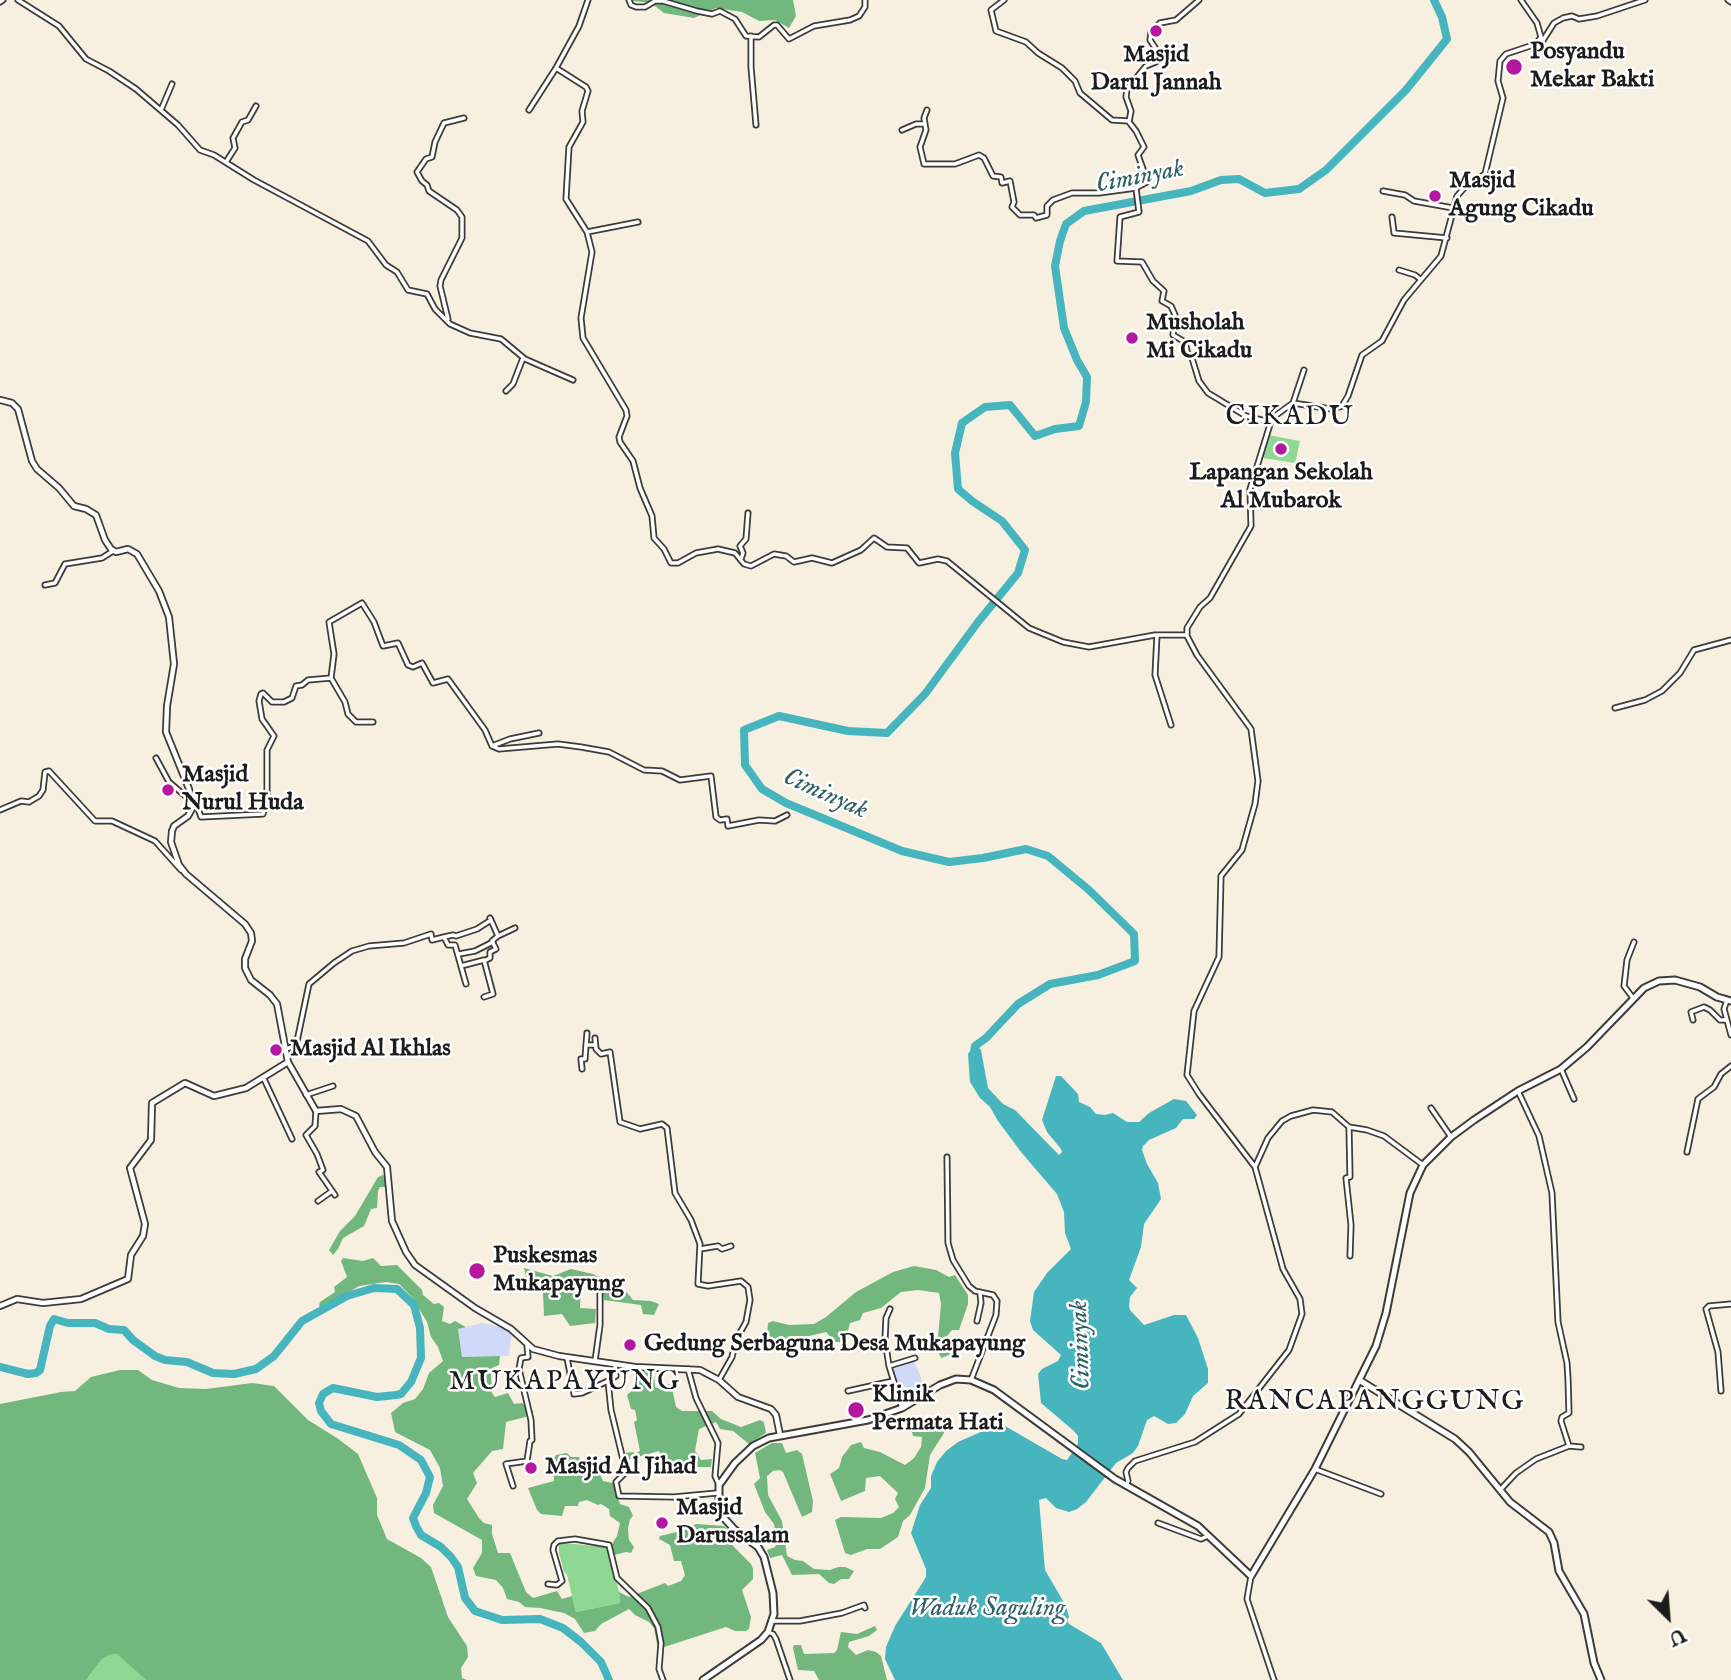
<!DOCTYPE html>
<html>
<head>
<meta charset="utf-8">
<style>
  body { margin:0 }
  #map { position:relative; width:1731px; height:1680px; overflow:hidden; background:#f7efe0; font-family:"IM FELL English",serif }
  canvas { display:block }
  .north { position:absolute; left:1633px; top:1582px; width:70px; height:70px; -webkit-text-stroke:5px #fff; paint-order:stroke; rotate:155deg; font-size:19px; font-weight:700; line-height:28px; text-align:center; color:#1c1c1c }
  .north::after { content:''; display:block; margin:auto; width:24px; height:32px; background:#1c1c1c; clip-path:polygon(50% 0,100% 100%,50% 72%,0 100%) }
</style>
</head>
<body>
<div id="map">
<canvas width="1731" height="1680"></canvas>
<div class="north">U</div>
</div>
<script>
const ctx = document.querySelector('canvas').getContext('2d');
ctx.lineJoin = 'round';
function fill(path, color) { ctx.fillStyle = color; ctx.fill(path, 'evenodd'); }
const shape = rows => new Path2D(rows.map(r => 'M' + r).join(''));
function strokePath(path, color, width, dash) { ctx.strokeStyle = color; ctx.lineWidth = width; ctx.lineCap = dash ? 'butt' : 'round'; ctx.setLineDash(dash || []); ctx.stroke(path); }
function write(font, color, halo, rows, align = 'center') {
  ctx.font = font + ' "IM FELL English",serif'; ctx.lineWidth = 5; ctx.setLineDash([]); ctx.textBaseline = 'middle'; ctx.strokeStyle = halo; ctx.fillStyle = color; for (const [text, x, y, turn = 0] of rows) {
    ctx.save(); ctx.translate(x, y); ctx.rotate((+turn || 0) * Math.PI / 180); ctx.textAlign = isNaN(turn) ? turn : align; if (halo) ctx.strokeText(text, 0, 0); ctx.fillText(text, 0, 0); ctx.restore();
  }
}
const built = shape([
  [482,1323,502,1327,512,1331,509,1356,462,1357,457,1329],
  [914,1360,924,1386,902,1395,891,1370]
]);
const green = shape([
  [1268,435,1300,441,1295,463,1263,458],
  [562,1543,608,1547,619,1592,620,1603,576,1612,567,1575,564,1572,559,1553,559,1544],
  [118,1654,146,1680,86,1680,102,1659,109,1655]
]);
const forest = shape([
  [623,0,793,0,796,16,789,28,775,20,759,21,742,12,716,8,694,18,664,13,651,3],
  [383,1175,387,1179,387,1187,380,1187,378,1191,377,1208,371,1209,364,1226,343,1238,338,1249,333,1255,329,1250,340,1231,355,1216,378,1177],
  [343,1258,363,1261,373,1258,381,1266,397,1265,422,1290,423,1295,434,1304,439,1303,444,1307,442,1321,450,1324,455,1321,466,1327,458,1329,462,1357,500,1356,499,1365,492,1368,491,1373,492,1393,495,1397,508,1393,514,1404,522,1403,533,1411,533,1415,506,1422,503,1449,492,1451,473,1473,477,1483,467,1499,479,1518,484,1523,492,1525,492,1534,498,1553,510,1553,526,1592,533,1598,557,1591,562,1599,572,1596,576,1612,620,1603,619,1592,629,1597,665,1583,668,1586,681,1581,685,1575,681,1561,674,1561,670,1545,659,1539,660,1536,681,1531,696,1524,724,1526,728,1530,728,1537,734,1547,751,1564,753,1569,753,1579,742,1590,751,1617,749,1629,746,1631,735,1631,726,1627,658,1649,654,1628,649,1622,635,1615,629,1609,601,1624,595,1631,584,1633,575,1619,564,1613,540,1608,525,1607,519,1602,507,1599,503,1588,496,1580,476,1576,473,1568,482,1553,482,1540,434,1513,433,1505,443,1486,440,1468,430,1450,395,1432,391,1413,403,1403,415,1399,423,1389,429,1373,443,1361,438,1347,431,1337,427,1322,412,1297,399,1284,386,1282,359,1286,323,1308,319,1306,320,1302,335,1292,334,1287,347,1277,341,1261],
  [914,1266,936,1270,949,1277,955,1275,968,1295,968,1304,959,1330,952,1330,943,1341,949,1347,951,1351,949,1355,941,1358,937,1348,941,1304,939,1293,918,1290,901,1292,881,1308,863,1313,860,1320,850,1323,845,1342,835,1342,826,1332,805,1337,793,1336,790,1352,766,1346,768,1323,773,1321,789,1325,814,1324,826,1317,856,1292,893,1272],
  [524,1268,553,1276,571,1269,593,1274,625,1290,633,1300,651,1301,659,1304,654,1315,643,1314,641,1305,604,1300,602,1285,581,1286,580,1308,596,1309,595,1323,570,1326,562,1314,544,1316,543,1293,522,1291,522,1281,526,1276],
  [120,1370,138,1370,152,1380,179,1388,206,1389,252,1383,274,1386,308,1420,337,1438,358,1454,377,1498,377,1515,387,1539,421,1558,431,1567,448,1617,467,1646,468,1657,461,1668,462,1678,467,1680,146,1680,117,1654,109,1655,102,1659,86,1680,0,1680,0,1404,61,1392,75,1391,91,1377],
  [634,1371,654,1372,655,1387,660,1389,669,1384,672,1388,676,1407,682,1411,712,1411,721,1419,741,1427,760,1420,764,1422,766,1433,749,1444,733,1431,720,1429,716,1422,699,1429,695,1451,701,1460,712,1459,711,1467,678,1467,663,1461,659,1451,627,1460,624,1453,633,1452,635,1454,640,1451,634,1422,637,1420,635,1410,631,1409,627,1395,635,1388],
  [911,1418,926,1419,943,1429,944,1433,930,1455,925,1488,910,1515,903,1521,898,1537,880,1549,867,1549,851,1555,845,1553,835,1520,841,1517,881,1518,893,1513,899,1507,895,1499,898,1493,880,1476,866,1478,865,1491,841,1501,830,1474,839,1468,842,1457,851,1445,861,1442,864,1448,880,1452,905,1465,914,1458,921,1447,922,1437,913,1436,909,1421],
  [772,1443,782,1443,786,1453,797,1450,802,1454,813,1501,812,1512,802,1517,783,1472,780,1470,773,1471,767,1476,768,1495,782,1521,787,1556,795,1560,803,1561,814,1569,830,1570,838,1567,845,1567,854,1571,849,1579,841,1579,834,1584,829,1583,819,1574,792,1575,782,1555,770,1558,767,1550,775,1547,777,1543,774,1524,765,1512,754,1484,760,1478,755,1453],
  [567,1453,571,1457,579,1457,584,1468,599,1472,603,1481,613,1483,620,1504,629,1507,633,1516,630,1519,628,1529,629,1540,634,1547,631,1553,626,1552,610,1556,608,1547,612,1544,617,1536,620,1523,610,1516,609,1509,601,1504,598,1505,587,1500,579,1502,578,1506,565,1506,562,1516,541,1514,537,1510,528,1488,554,1481,553,1459,556,1455],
  [875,1626,877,1630,869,1636,849,1642,848,1647,856,1655,868,1650,876,1652,881,1656,887,1680,819,1680,814,1671,798,1670,793,1648,794,1645,801,1645,804,1654,834,1653,837,1650,841,1632,857,1634]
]);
const water = shape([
  [975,1044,981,1050,988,1088,1003,1104,1015,1110,1059,1155,1062,1152,1061,1149,1047,1132,1042,1120,1056,1076,1061,1076,1078,1094,1079,1102,1090,1107,1096,1114,1105,1115,1113,1113,1127,1122,1139,1122,1149,1113,1174,1099,1186,1101,1197,1115,1194,1119,1183,1119,1176,1128,1149,1140,1143,1146,1142,1150,1147,1164,1158,1183,1161,1199,1144,1224,1141,1247,1129,1280,1137,1288,1130,1297,1129,1306,1130,1310,1144,1325,1174,1315,1186,1315,1198,1338,1208,1369,1208,1383,1193,1396,1185,1414,1176,1423,1168,1424,1154,1416,1147,1420,1138,1446,1133,1453,1116,1463,1086,1502,1077,1509,1069,1512,1056,1508,1046,1498,1039,1500,1045,1570,1066,1606,1069,1617,1067,1620,1069,1624,1101,1643,1123,1680,895,1680,885,1659,886,1647,895,1626,926,1577,926,1569,911,1533,920,1505,931,1488,931,1476,937,1462,946,1451,958,1442,999,1424,1005,1426,1062,1459,1067,1460,1078,1444,1078,1436,1074,1431,1041,1403,1038,1374,1042,1369,1058,1361,1061,1355,1033,1330,1030,1321,1034,1292,1047,1273,1071,1249,1065,1233,1064,1212,1057,1194,1021,1152,998,1121,990,1107,980,1098,970,1082,968,1054]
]);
const river = shape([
  [974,1053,975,1046,986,1038,1018,1004,1050,984,1098,975,1135,961,1134,934,1089,890,1048,856,1026,849,983,858,949,862,902,851,786,803,762,789,745,765,744,730,779,716,848,731,887,733,925,694,978,622,1018,573,1025,550,1002,521,972,501,958,489,955,453,962,423,985,407,1010,405,1035,436,1055,429,1079,426,1086,402,1087,377,1077,360,1064,328,1055,266,1060,241,1066,224,1084,211,1191,191,1221,180,1239,179,1265,193,1299,189,1326,170,1406,90,1447,39,1442,17,1434,0],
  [0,1367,28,1374,36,1373,40,1370,50,1326,54,1319,68,1323,95,1323,109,1329,124,1330,133,1340,155,1356,165,1360,187,1362,213,1373,234,1374,256,1369,274,1356,302,1321,347,1296,374,1288,397,1289,414,1305,420,1328,421,1358,411,1382,401,1394,396,1395,377,1397,333,1388,323,1394,319,1403,321,1411,331,1424,399,1445,421,1460,430,1477,426,1493,413,1518,416,1526,421,1535,441,1547,451,1557,458,1567,465,1598,475,1611,502,1620,540,1619,563,1628,581,1642,601,1662,609,1680]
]);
const minor = shape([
  [18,0,59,26,86,59,109,71,136,89,178,125,200,150,214,155,254,180,368,241,386,265,397,272,408,290,427,294,435,309,450,324,470,333,501,339,525,359,573,380],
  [629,0,631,5,636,7,645,7,655,1,663,1,697,11,712,14,720,11,735,19,746,36,759,37,774,25,777,25,789,39,814,26,850,20,859,16,865,7,865,0],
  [1004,0,991,10,996,31,1026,42,1038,53,1062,68,1075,81,1080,93,1112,120,1129,121],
  [1199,0,1176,20,1160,23,1151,32,1150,40,1158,52,1156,62,1146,66,1127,89,1126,97,1131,111,1129,122,1136,131,1144,147,1138,155,1147,180,1147,182,1136,188,1139,212,1120,217,1117,261,1142,262,1153,281,1164,291,1162,301,1171,306,1175,315,1173,335,1185,342,1188,355,1192,358,1199,381,1208,393,1246,416,1269,422],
  [1728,0,1731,2],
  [0,2,3,0],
  [751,36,751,67,756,125],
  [1534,46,1540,45,1554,23,1563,18,1572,16,1579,19,1597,16,1645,0],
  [556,68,586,87,588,91,582,111,583,122,569,147,567,181,566,199,587,232,592,252,581,318,583,338,626,410,627,416,619,437,620,442,633,461,640,488,652,516,654,538,664,549,671,563,678,563,696,553,718,549,735,553,744,564,751,566,774,554,786,556,794,562,812,558,832,563,861,550,874,538,887,547,907,548,919,563,938,559,947,561,1029,628,1063,642,1089,647,1155,635,1186,635],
  [161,110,172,84],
  [529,110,556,68,579,26,588,0],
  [927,110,924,118,926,130,920,147,924,164,955,164,979,155,984,158,993,176,1001,177,1002,183,1010,181,1014,202,1012,207,1020,215,1034,215,1036,218,1047,215,1047,206,1053,200,1072,193,1099,193,1136,188],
  [902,130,916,124,924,124],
  [226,162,235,148,233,138,242,122,248,120,256,106],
  [1383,191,1405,195,1414,201,1453,208],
  [1392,217,1394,233,1447,238],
  [587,232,638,222],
  [1399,270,1415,275,1420,279],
  [448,319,440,286,441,280,462,238,462,217,457,210,429,191,427,185,422,181,417,172,426,159,432,157,435,142,444,123,464,118],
  [506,391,513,384,523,358],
  [1293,403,1304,370],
  [741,559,743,553,740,546,746,539,748,513],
  [45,585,55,583,65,564,102,558,113,551],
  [1157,635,1155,675,1171,725],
  [331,678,345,702,348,714,356,722,373,722],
  [1615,708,1645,700,1662,691,1680,673,1694,650,1731,640],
  [492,746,510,739,539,733],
  [156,758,169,782,197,806,201,817,263,814,267,798,267,750,274,736,262,719,259,701,261,694,263,693,272,702,284,702,292,698,296,686,302,685,308,680,331,678,334,654,329,622,362,603,374,622,383,646,398,643,408,665,413,667,422,663,433,683,448,679,485,730,492,746,499,749,558,744,581,747,609,752,644,770,662,771,680,780,711,776,716,817,720,820,727,819,728,826,759,820,775,821,787,815],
  [0,810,21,801,29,802,39,796,43,790,45,772,49,771,95,821,112,821,155,841,181,870],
  [498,936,515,928],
  [444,937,453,935,456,936,477,929,491,920],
  [459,954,475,951,493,942],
  [484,961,490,958,490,952,496,949,492,941,498,936,490,918],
  [461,966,484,960,493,994,484,997],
  [1633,998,1624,986,1627,960,1634,942],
  [1727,1000,1724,1009,1731,1035],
  [1693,1020,1691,1012,1704,1007,1710,1010,1720,1020,1726,1020],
  [595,1038,596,1049,601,1054,610,1052,620,1122,640,1129,662,1124,667,1128,675,1193,691,1220,700,1244,698,1284,708,1286,741,1281,748,1287,750,1300,746,1322,736,1340,732,1357,719,1380],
  [586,1045,587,1033],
  [285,1049,296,1046,309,984,334,963,352,951,369,946,404,943,431,934,432,940,444,937,448,945,455,945,466,984],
  [582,1069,581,1059,585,1059,586,1045,595,1045],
  [1561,1069,1574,1099],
  [264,1079,292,1139],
  [306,1095,333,1086],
  [1431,1108,1451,1137],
  [316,1111,315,1126,306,1135,317,1154,323,1170,319,1172,335,1195],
  [1349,1128,1350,1177,1346,1178,1351,1225,1350,1256],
  [1687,1152,1698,1099,1714,1087,1721,1074,1731,1066],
  [947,1157,948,1243,953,1260,969,1286,975,1291,993,1295,997,1301,996,1315,971,1380],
  [1255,1167,1268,1138,1282,1121,1291,1116,1313,1110,1332,1112,1349,1127,1367,1130,1384,1136,1423,1165],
  [318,1201,332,1191],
  [700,1249,718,1246,722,1249,731,1246],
  [977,1321,981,1303,980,1293],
  [567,1358,574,1394,582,1393,608,1381],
  [595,1361,600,1325,600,1287],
  [615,1364,616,1376,608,1381,611,1410,626,1472,616,1482,619,1496,674,1497,717,1493],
  [889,1366,885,1340,886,1318,890,1309],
  [688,1369,696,1398,718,1443,715,1476,719,1485],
  [848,1391,893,1381],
  [1721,1391,1718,1352,1706,1309,1709,1306,1731,1304],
  [902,1408,889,1366,915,1358],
  [1569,1446,1581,1447],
  [1315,1469,1381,1494],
  [513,1486,506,1464,527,1461,530,1441,532,1440,531,1420,519,1369,521,1358,528,1357,527,1345],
  [1126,1486,1128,1481,1126,1472,1128,1468,1135,1461,1195,1442,1239,1414,1289,1350,1302,1314,1300,1299,1283,1269,1255,1167,1199,1094,1187,1075,1194,1011,1219,957,1221,876,1242,850,1255,804,1258,781,1251,729,1197,655,1187,636,1187,628,1200,607,1210,598,1251,526,1250,489,1272,418,1293,403,1331,409,1342,406,1348,396,1362,355,1382,341,1404,300,1441,256,1457,196,1466,186,1485,174,1503,98,1498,81,1500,61,1506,54,1536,44,1541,37,1537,23,1521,0],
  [1501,1489,1516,1473,1536,1459,1569,1446,1561,1421,1562,1417,1569,1413,1568,1379,1567,1363,1558,1322,1552,1193,1539,1136,1518,1091],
  [1158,1523,1201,1539,1208,1536],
  [1251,1576,1247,1599,1274,1680],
  [548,1584,557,1585,562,1581,553,1550,554,1545,558,1541,575,1539,609,1545,617,1578,648,1608,658,1627,661,1643,659,1669,663,1680],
  [773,1621,800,1621,842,1613,864,1605,865,1608],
  [768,1632,773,1634,776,1639,790,1680]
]);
const tertiary = shape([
  [0,400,12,403,18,409,32,461,37,469,59,488,74,506,86,509,96,515,105,540,111,549,116,552,128,549,137,554,159,591,169,617,174,664,167,706,166,732,189,789,193,807,188,816,174,826,172,831,171,842,179,865,186,874,245,924,251,933,252,941,245,959,245,968,251,980,270,995,277,1004,288,1062,316,1111,341,1109,356,1116,375,1152,387,1167,392,1221,406,1252,415,1265,475,1308,511,1329,533,1349,559,1356,635,1367,700,1370,719,1380,738,1397,771,1409,776,1415,780,1435],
  [0,1306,17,1299,43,1303,81,1299,128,1279,131,1255,143,1236,145,1224,130,1168,151,1140,152,1103,185,1083,214,1096,246,1088,288,1062]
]);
const secondary = shape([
  [1359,1380,1455,1439,1469,1452,1510,1502,1549,1532,1554,1543,1559,1571,1584,1614,1594,1663,1601,1680],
  [703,1680,761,1640,768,1632,774,1614,773,1593,764,1557,758,1547,734,1529,723,1517,719,1505,719,1485,735,1463,753,1446,769,1438,868,1420,902,1408,940,1385,956,1379,971,1380,994,1390,1115,1479,1198,1526,1251,1576,1315,1469,1376,1346,1386,1313,1410,1193,1423,1165,1451,1137,1474,1120,1518,1091,1561,1069,1587,1047,1644,988,1659,981,1675,980,1700,987,1717,997,1731,1001]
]);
const markers = [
  [1156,31,7,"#b5179e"],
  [1514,67,9,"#b5179e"],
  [1435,196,7,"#b5179e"],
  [1132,338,7,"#b5179e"],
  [1281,449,7,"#b5179e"],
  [168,790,7,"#b5179e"],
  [276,1050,7,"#b5179e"],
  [477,1271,9,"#b5179e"],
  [630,1345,7,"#b5179e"],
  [856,1410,9,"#b5179e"],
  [531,1468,7,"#b5179e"],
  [662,1523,7,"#b5179e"]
];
const poiNames = [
  ["Posyandu",1530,53],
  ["Mekar Bakti",1530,81],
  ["Masjid",1156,56,"center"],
  ["Darul Jannah",1156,84,"center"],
  ["Masjid",1449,182],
  ["Agung Cikadu",1449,210],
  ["Musholah",1146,324],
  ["Mi Cikadu",1146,352],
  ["Lapangan Sekolah",1281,474,"center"],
  ["Al Mubarok",1281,502,"center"],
  ["Masjid",182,776],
  ["Nurul Huda",182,804],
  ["Masjid Al Ikhlas",290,1050],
  ["Puskesmas",493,1257],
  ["Mukapayung",493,1285],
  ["Gedung Serbaguna Desa Mukapayung",644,1345],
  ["Klinik",872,1396],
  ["Permata Hati",872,1424],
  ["Masjid Al Jihad",545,1468],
  ["Masjid",676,1509],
  ["Darussalam",676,1537]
];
const waterNames = [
  ["Ciminyak",1140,178,-11],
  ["Ciminyak",825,795,24],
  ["Ciminyak",1082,1345,-92],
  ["Waduk Saguling",987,1610]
];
const quarterNames = [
  ["CIKADU",1290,418],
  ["MUKAPAYUNG",565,1383],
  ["RANCAPANGGUNG",1375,1403]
];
fill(built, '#d1d9f9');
fill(green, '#8ed894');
fill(forest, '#72b87e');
fill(water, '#46b5bd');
strokePath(river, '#46b5bd', 8);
strokePath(minor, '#3d3c39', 7);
strokePath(tertiary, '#3d3c39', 8);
strokePath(secondary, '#3d3c39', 9);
strokePath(minor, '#fff', 3.5);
strokePath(tertiary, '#fff', 4.5);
strokePath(secondary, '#fff', 5);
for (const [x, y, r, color] of markers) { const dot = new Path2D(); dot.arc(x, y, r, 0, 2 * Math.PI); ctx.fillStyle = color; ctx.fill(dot); strokePath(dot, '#fff', 2.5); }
write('bold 24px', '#1c1c1c', '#fff', poiNames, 'left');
write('italic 26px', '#2f6164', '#fff', waterNames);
ctx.letterSpacing = '2px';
write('28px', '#1c1c1c', '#fff', quarterNames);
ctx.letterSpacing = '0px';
</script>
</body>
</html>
